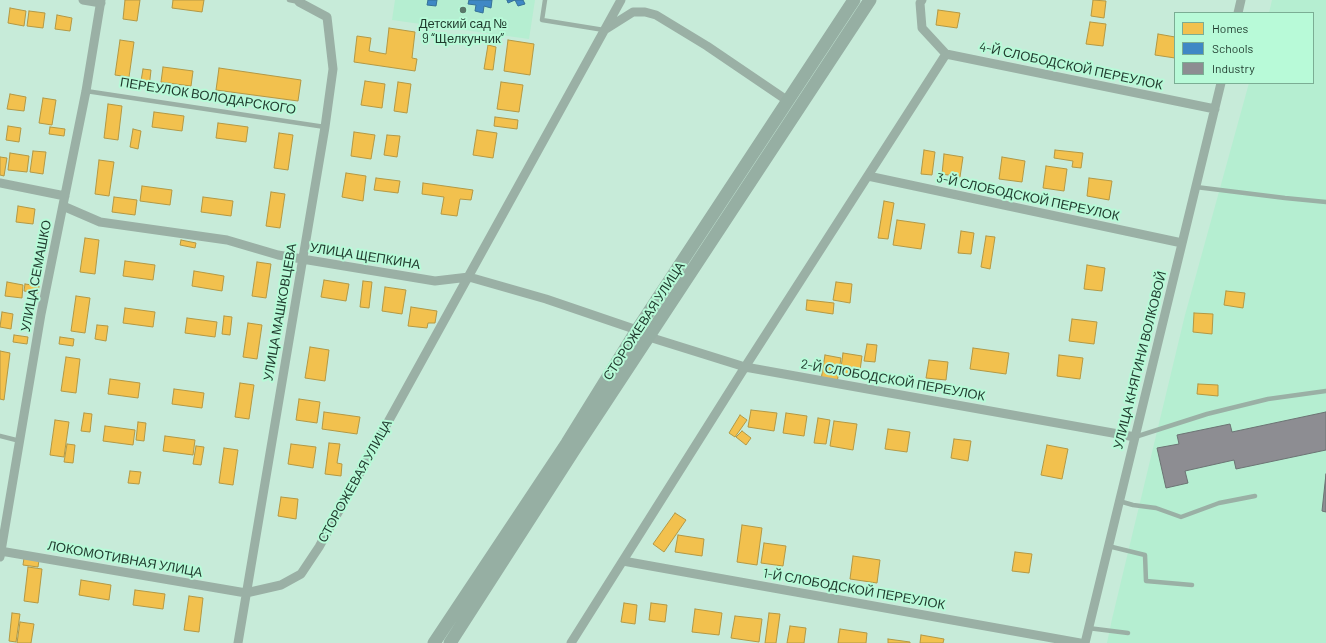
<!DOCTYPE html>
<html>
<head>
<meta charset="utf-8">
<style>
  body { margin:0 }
  #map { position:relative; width:1326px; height:643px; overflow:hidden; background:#c7ebd9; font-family:Barlow,sans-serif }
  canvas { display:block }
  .legend { position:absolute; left:1174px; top:12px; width:140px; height:72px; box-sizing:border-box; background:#b8fad8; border:1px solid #7bad94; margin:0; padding:5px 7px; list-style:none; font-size:12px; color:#1f3a2d }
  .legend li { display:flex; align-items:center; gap:8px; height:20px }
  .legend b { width:20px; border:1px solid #7bad94 }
</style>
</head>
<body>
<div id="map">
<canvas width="1326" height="643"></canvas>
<ul class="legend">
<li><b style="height:11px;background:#f2c14e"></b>Homes</li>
<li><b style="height:11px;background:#3f88c5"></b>Schools</li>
<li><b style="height:11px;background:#8d8d92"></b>Industry</li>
</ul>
</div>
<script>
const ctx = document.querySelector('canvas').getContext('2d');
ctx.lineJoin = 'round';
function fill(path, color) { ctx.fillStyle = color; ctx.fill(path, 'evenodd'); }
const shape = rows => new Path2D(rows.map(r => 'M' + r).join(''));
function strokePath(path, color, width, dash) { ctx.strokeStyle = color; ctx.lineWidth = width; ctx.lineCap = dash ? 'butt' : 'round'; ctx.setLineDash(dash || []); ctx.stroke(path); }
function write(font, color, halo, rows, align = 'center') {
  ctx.font = font + ' Barlow,sans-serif'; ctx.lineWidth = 4; ctx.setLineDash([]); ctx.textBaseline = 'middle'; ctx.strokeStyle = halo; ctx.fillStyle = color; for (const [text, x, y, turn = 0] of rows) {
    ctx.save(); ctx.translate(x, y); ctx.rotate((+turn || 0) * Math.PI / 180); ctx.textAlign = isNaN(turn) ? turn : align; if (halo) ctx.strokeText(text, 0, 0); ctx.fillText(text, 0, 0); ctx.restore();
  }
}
const built = shape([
  [395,0,535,0,529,39,392,20],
  [1272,0,1326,0,1326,643,1107,643,1112,619,1185,315,1249,83,1313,83,1313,13,1269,13]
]);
const homes = shape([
  [125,0,140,0,137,21,123,19,125,0],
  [173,0,204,0,202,12,172,8,173,0],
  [1093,0,1106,1,1104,18,1091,16,1093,0],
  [10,8,26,11,24,26,8,23,10,8],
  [938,10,960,13,957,28,936,25,938,10],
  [29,11,45,13,43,28,27,26,29,11],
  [57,15,72,18,70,31,55,29,57,15],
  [1090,22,1106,24,1103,46,1086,44,1090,22],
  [389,28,415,32,412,58,417,59,415,71,354,62,357,36,371,38,369,51,386,54,389,28],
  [1158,34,1175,37,1175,58,1155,55,1158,34],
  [120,40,134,42,129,77,115,75,120,40],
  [508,40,534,44,530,75,504,71,508,40],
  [488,45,496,47,493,70,484,69,488,45],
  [163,67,193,71,191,86,161,82,163,67],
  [219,68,301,80,298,101,216,90,219,68],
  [143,69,151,70,149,88,140,87,143,69],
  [365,81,385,84,382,108,361,105,365,81],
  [398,82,411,84,407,113,394,111,398,82],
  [501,82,523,85,519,112,497,109,501,82],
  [10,94,26,97,24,111,7,109,10,94],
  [43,98,56,100,52,125,39,123,43,98],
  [108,104,122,106,118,140,104,138,108,104],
  [154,112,184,116,182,131,152,127,154,112],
  [495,117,518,120,517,129,494,126,495,117],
  [218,123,248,127,246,142,216,138,218,123],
  [8,126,21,128,19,142,6,140,8,126],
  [50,127,65,129,64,136,49,134,50,127],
  [133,129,141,131,138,149,130,147,133,129],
  [477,130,497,133,493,158,473,155,477,130],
  [354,132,375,135,371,159,351,156,354,132],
  [279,133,293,135,288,170,274,168,279,133],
  [387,135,400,136,397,157,384,155,387,135],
  [924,150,935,152,932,175,921,174,924,150],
  [1055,150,1083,153,1081,168,1072,167,1073,161,1054,158,1055,150],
  [33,151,46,152,43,174,30,172,33,151],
  [10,153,29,156,27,172,8,170,10,153],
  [944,154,963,157,960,177,942,174,944,154],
  [0,157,7,158,4,176,0,175,0,157],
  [1002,157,1025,161,1022,182,999,179,1002,157],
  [99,160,114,162,109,196,95,194,99,160],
  [1046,166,1067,169,1064,191,1043,188,1046,166],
  [346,173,366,176,363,201,342,197,346,173],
  [376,178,400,181,398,193,374,190,376,178],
  [1089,178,1112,181,1109,200,1087,196,1089,178],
  [423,183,473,190,471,200,460,199,457,216,441,214,444,197,422,194,423,183],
  [142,186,172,190,170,205,140,201,142,186],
  [271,192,285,194,280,228,266,226,271,192],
  [114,197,137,200,135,215,112,212,114,197],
  [203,197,233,201,231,216,201,212,203,197],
  [884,201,894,203,888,239,878,238,884,201],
  [18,206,35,209,33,224,16,222,18,206],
  [897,220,925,224,921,249,893,245,897,220],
  [961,231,974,233,971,254,958,253,961,231],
  [986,236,995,237,990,269,981,267,986,236],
  [85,238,99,240,95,274,80,272,85,238],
  [181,240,196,243,195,248,180,245,181,240],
  [125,261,155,265,153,280,123,276,125,261],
  [257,262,271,264,266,298,252,296,257,262],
  [1087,265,1105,268,1102,291,1084,289,1087,265],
  [194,271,224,276,222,291,192,286,194,271],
  [324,280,349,284,346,301,321,297,324,280],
  [363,281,372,282,369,308,360,307,363,281],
  [7,282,23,285,22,298,5,296,7,282],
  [836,282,852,284,850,303,833,300,836,282],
  [25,284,39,286,38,293,24,291,25,284],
  [385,287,406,290,402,314,382,311,385,287],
  [1226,291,1245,293,1243,308,1224,305,1226,291],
  [76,296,90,298,85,333,71,331,76,296],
  [807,300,834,303,833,314,806,310,807,300],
  [411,307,437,311,435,323,428,323,427,328,408,326,411,307],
  [125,308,155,312,153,327,123,323,125,308],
  [2,312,13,314,11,329,0,327,2,312],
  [1194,313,1213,314,1212,334,1193,332,1194,313],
  [224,316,232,317,230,335,222,334,224,316],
  [187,318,217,322,215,337,185,333,187,318],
  [1072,319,1097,322,1094,344,1069,341,1072,319],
  [248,323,262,325,257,359,243,357,248,323],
  [97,325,108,326,106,341,95,339,97,325],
  [14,335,28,337,27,344,13,342,14,335],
  [60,337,74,339,73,346,59,344,60,337],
  [867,344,877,345,875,362,864,361,867,344],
  [310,347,329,350,325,381,305,378,310,347],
  [973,348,1009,353,1006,374,970,369,973,348],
  [0,351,10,353,4,400,0,399,0,351],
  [843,353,862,356,859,378,840,375,843,353],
  [825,355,841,358,837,383,821,380,825,355],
  [1059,355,1083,358,1080,379,1057,376,1059,355],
  [66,357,80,359,76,393,61,391,66,357],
  [929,360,948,362,946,380,926,378,929,360],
  [110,379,140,383,138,398,108,394,110,379],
  [240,383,254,385,249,419,235,417,240,383],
  [1198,384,1218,385,1218,396,1197,394,1198,384],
  [174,389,204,393,202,408,172,404,174,389],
  [299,399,320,402,317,423,296,420,299,399],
  [751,410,777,413,774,431,748,427,751,410],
  [324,412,360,417,357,434,322,429,324,412],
  [84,413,92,414,90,432,81,431,84,413],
  [786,413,807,416,804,436,783,433,786,413],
  [740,415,747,420,735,437,729,433,740,415],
  [818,418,830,420,826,444,814,443,818,418],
  [55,420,69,422,64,457,50,455,55,420],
  [834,421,857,424,853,450,830,446,834,421],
  [138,422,146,423,144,441,136,440,138,422],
  [105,426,135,430,133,445,103,441,105,426],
  [888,429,910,432,907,452,885,449,888,429],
  [742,431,751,438,746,445,736,437,742,431],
  [165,436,195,440,193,455,163,451,165,436],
  [954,439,971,441,968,461,951,458,954,439],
  [329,443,340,444,337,463,342,464,341,476,325,474,329,443],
  [67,444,75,445,73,463,64,462,67,444],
  [291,444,316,447,313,468,288,464,291,444],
  [1047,445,1068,449,1062,479,1041,475,1047,445],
  [196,446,204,447,201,465,193,464,196,446],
  [224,448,238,450,233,485,219,483,224,448],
  [130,471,141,472,139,484,128,483,130,471],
  [281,497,298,499,296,519,278,516,281,497],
  [675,513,686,520,664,552,653,544,675,513],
  [742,525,762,528,757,565,737,562,742,525],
  [678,535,704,539,702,556,675,552,678,535],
  [764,543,786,546,783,566,761,563,764,543],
  [1015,552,1032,554,1029,573,1012,571,1015,552],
  [853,556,880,560,877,583,850,579,853,556],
  [24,558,39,560,38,567,23,565,24,558],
  [28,567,42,569,38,603,24,601,28,567],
  [81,580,111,585,109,600,79,595,81,580],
  [135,590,165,594,163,609,133,605,135,590],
  [189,596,203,598,199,632,184,630,189,596],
  [624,603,637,605,635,624,621,622,624,603],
  [651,603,667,605,665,622,649,620,651,603],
  [695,609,722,613,719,635,692,632,695,609],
  [12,613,20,614,16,642,9,641,12,613],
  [769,613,780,614,776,643,765,643,769,613],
  [735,616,762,619,759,642,731,638,735,616],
  [20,622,34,624,31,643,17,643,20,622],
  [790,626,806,628,804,643,787,643,790,626],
  [840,629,867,633,866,643,838,643,840,629],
  [921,635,944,639,943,643,920,643,921,635],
  [888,639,910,642,910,643,888,643,888,639]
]);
const schools = shape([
  [428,0,437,0,436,6,427,5,428,0],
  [469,0,492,0,491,8,484,6,483,13,475,11,476,5,468,4,469,0],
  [507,0,523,0,525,4,518,6,515,0,508,3,507,0]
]);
const industry = shape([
  [1326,412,1326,450,1236,469,1234,460,1185,471,1188,483,1166,488,1157,448,1179,444,1177,435,1230,424,1232,432,1326,412],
  [1326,474,1326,512,1322,511,1326,474]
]);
const lane = shape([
  [289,0,299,2],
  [545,0,542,20,604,30],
  [86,91,325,127],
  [1196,187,1285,198,1326,202],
  [0,436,20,441],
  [1135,437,1207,414,1268,399,1326,391],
  [1119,501,1133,505,1156,508,1181,517,1219,503,1255,496],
  [1108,546,1145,555,1146,581,1192,585],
  [1088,628,1128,633]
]);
const street = shape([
  [83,0,101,3],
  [922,0,920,3,922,28,946,54],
  [1238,13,1241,0],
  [606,29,633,12,645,12,656,15,707,46,788,101],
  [946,54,1215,109],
  [868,176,1182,243],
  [0,183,65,196],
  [63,206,100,222,227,240,278,255,435,281,469,277,546,299,637,330],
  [649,337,745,367,1135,437],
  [0,551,246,593,281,585,301,574,319,547,621,0],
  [0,557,41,314,86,91,101,0],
  [623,561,1080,643],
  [238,643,325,127,333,69,327,17,299,2],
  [571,643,745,367,946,54],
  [1085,643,1221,83]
]);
const secondary = shape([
  [434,643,567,443,637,330,854,0],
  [450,643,576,447,870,0]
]);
const markers = [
  [463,10,4,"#5a7869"]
];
const poiNames = [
  ["Детский сад №",463,24],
  ["9 “Щелкунчик”",463,39]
];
const streetNames = [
  ["4-Й СЛОБОДСКОЙ ПЕРЕУЛОК",1071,66,12],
  ["ПЕРЕУЛОК ВОЛОДАРСКОГО",208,96,9],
  ["3-Й СЛОБОДСКОЙ ПЕРЕУЛОК",1028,197,12],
  ["УЛИЦА ЩЕПКИНА",365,256,9],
  ["УЛИЦА СЕМАШКО",36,276,-79],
  ["УЛИЦА МАШКОВЦЕВА",280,312,-80],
  ["СТОРОЖЕВАЯ УЛИЦА",644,321,-57],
  ["УЛИЦА КНЯГИНИ ВОЛКОВОЙ",1140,360,-76],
  ["2-Й СЛОБОДСКОЙ ПЕРЕУЛОК",893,380,10],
  ["СТОРОЖЕВАЯ УЛИЦА",355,481,-61],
  ["ЛОКОМОТИВНАЯ УЛИЦА",125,559,10],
  ["1-Й СЛОБОДСКОЙ ПЕРЕУЛОК",854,589,10]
];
fill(built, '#b5eed1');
fill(homes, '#f2c14e');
strokePath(homes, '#b39844', 1);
fill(schools, '#3f88c5');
strokePath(schools, '#357197', 1);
fill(industry, '#8d8d92');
strokePath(industry, '#6c7474', 1);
strokePath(lane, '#9ab0a5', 4.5);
strokePath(street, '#9ab0a5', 9);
strokePath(secondary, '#96afa3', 13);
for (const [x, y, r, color] of markers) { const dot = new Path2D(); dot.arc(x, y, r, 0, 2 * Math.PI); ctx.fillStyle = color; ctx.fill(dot); strokePath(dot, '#b8fad8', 1.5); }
write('13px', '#1f3a2d', '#b8fad8', poiNames);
write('13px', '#1f3a2d', '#b8fad8', streetNames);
</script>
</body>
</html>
